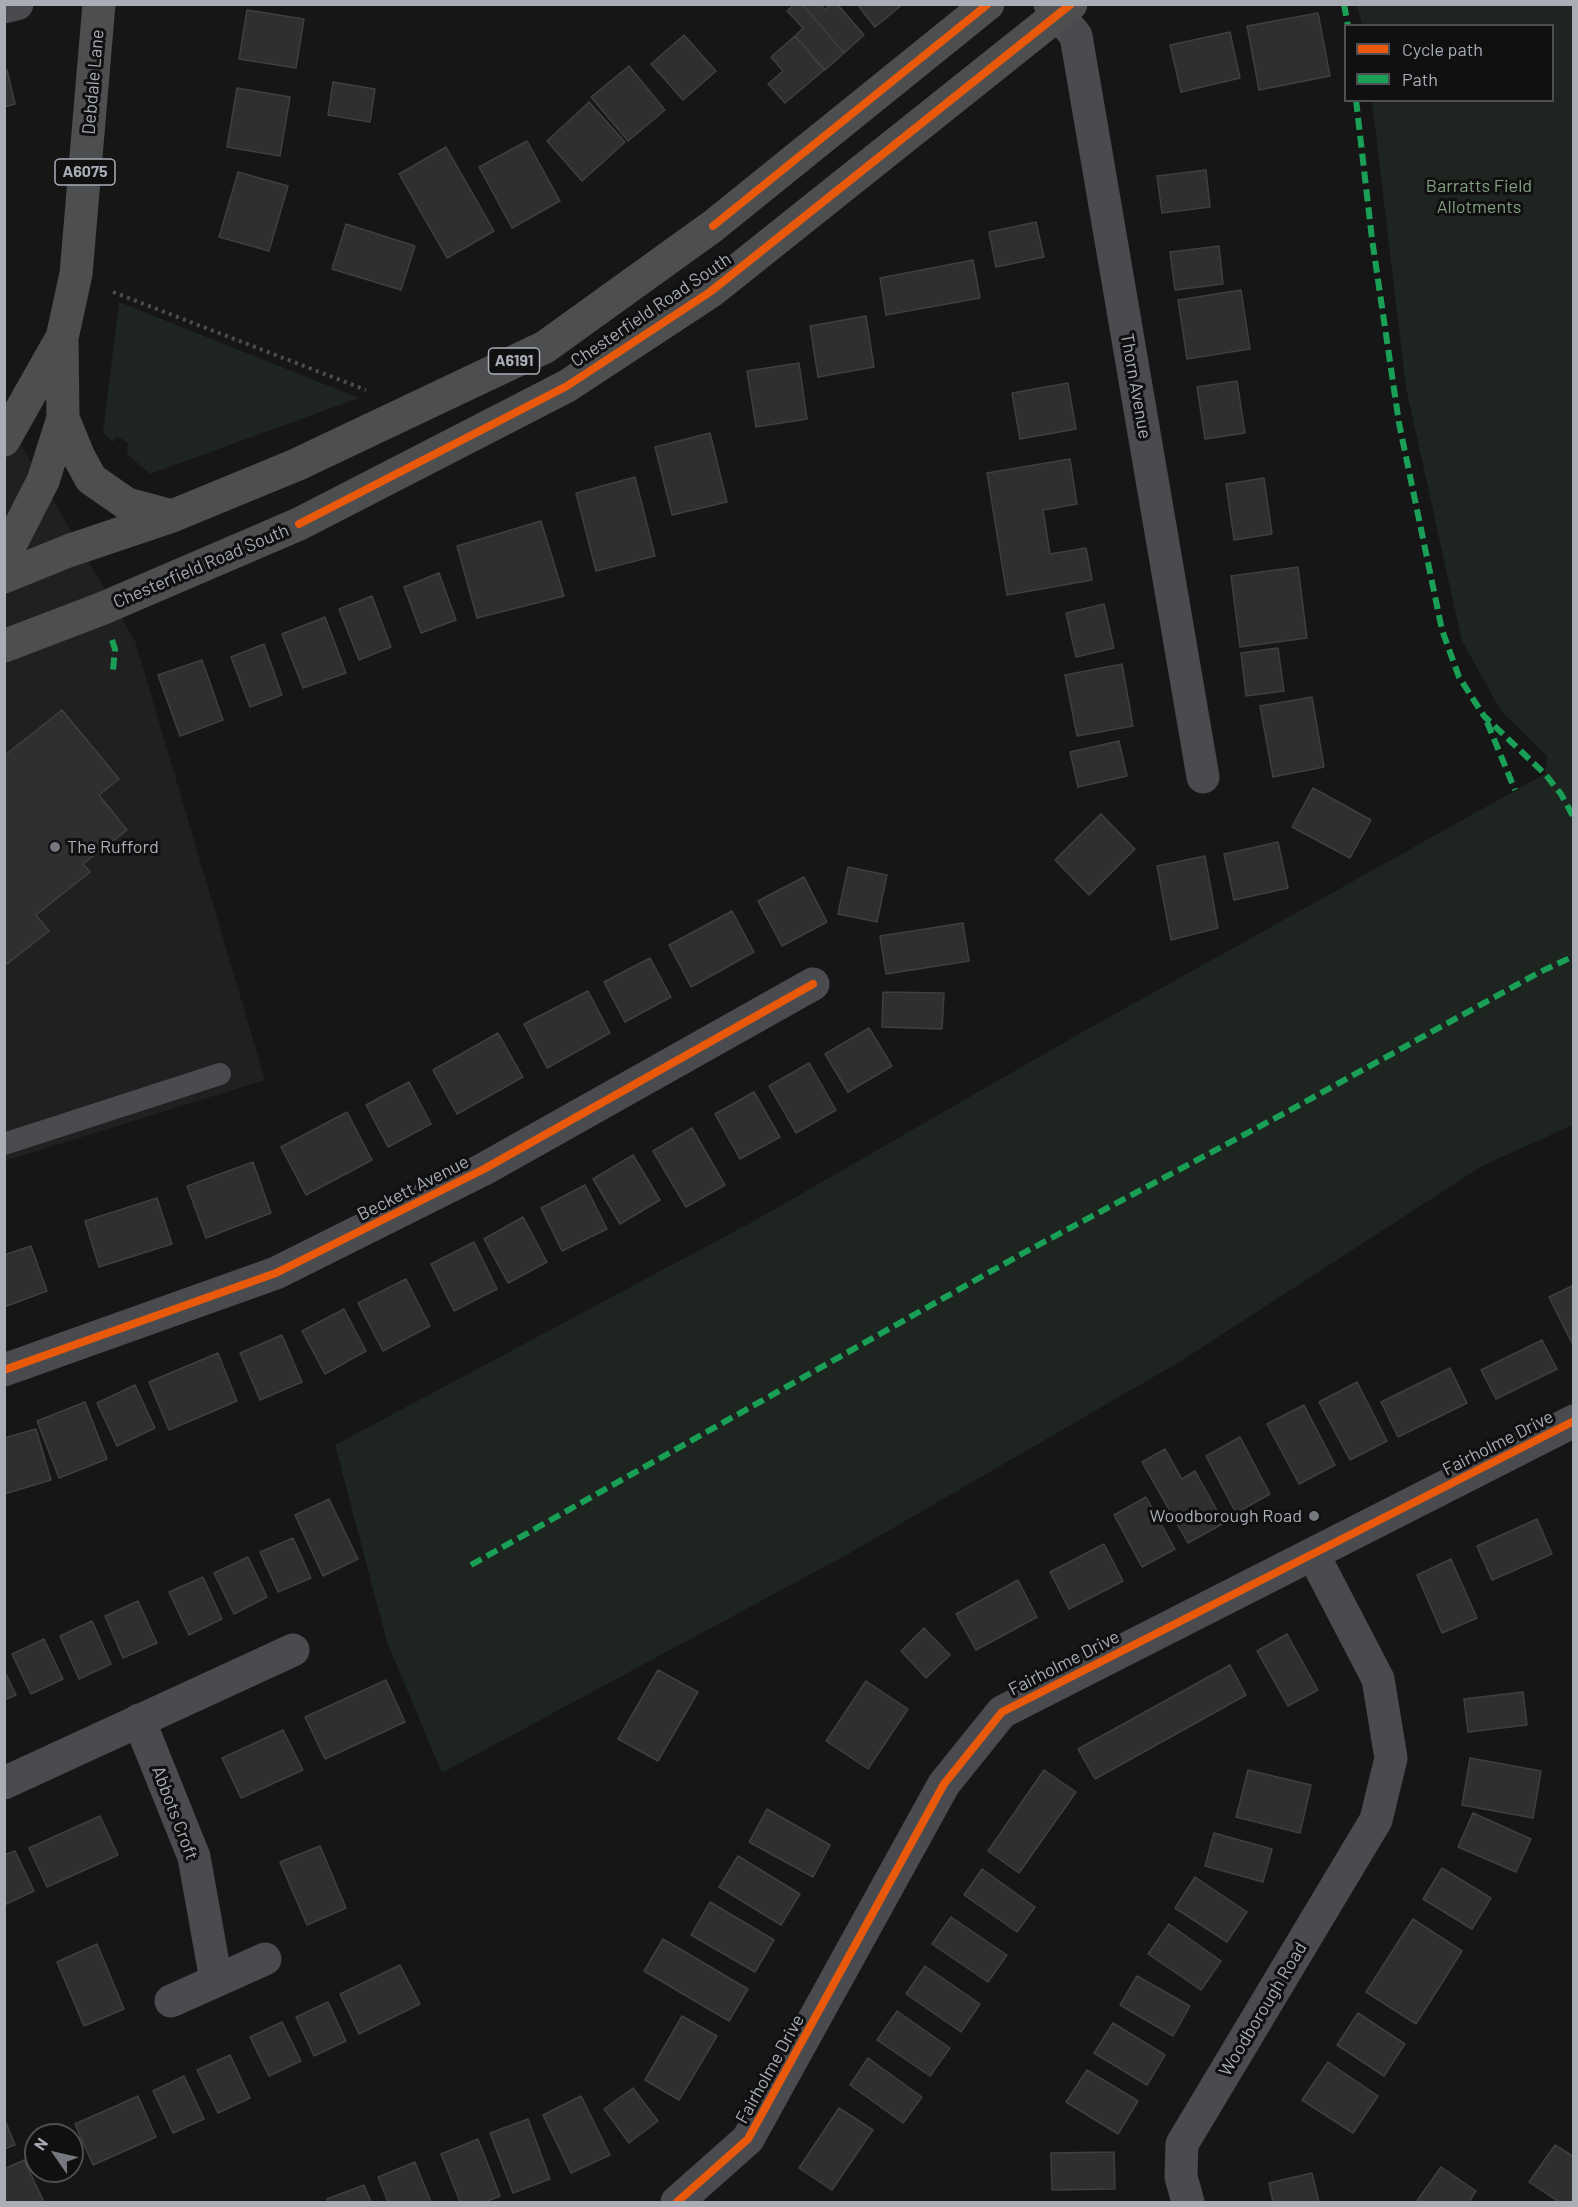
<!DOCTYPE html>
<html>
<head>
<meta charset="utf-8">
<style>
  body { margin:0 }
  #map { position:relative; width:1578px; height:2207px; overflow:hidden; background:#161616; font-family:Barlow,sans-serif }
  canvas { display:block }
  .frame { position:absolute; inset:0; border:6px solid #a8adb6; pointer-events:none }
  .legend { position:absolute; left:1344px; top:24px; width:210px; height:78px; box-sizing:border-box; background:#101011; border:2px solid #4d4f53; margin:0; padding:8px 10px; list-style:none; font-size:18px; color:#a8adb6 }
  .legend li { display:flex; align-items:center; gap:12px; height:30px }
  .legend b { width:30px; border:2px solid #4d4f53 }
  .north { position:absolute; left:24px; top:2123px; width:60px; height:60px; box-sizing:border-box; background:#101011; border:2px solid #4d4f53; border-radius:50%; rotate:304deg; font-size:16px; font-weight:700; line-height:24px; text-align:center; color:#a8adb6 }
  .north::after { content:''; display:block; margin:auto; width:21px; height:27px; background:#75787e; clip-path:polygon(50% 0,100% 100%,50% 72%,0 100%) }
</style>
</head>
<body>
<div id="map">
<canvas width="1578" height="2207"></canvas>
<div class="frame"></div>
<ul class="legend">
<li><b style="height:8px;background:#e8590c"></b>Cycle path</li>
<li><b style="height:8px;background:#1a9f57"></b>Path</li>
</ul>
<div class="north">N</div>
</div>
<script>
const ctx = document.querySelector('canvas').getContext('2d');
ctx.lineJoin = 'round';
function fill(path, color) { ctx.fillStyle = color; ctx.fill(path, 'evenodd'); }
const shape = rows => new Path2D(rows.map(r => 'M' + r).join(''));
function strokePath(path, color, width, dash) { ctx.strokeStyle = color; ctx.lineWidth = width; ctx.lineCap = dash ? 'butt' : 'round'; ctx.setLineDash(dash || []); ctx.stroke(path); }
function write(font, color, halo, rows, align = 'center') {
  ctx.font = font + ' Barlow,sans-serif'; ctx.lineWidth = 6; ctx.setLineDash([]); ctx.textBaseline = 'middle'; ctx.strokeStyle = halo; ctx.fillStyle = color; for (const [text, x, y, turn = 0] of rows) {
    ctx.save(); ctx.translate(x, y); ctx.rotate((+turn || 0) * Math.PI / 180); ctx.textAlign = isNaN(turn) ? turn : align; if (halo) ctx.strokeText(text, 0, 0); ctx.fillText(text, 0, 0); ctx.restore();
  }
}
const built = shape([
  [4,416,135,641,265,1080,5,1161]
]);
const green = shape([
  [1357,5,1573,5,1573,1125,1482,1166,1181,1361,850,1553,442,1773,387,1642,335,1445,754,1221,1072,1038,1545,774,1547,756,1501,711,1462,641,1406,388,1372,101,1552,100,1552,26,1362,25],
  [119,302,359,398,150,474,127,454,128,443,117,436,113,442,103,432]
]);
const building = shape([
  [795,4,802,4,844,53,825,70,795,36,803,28,787,11,795,4],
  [802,4,820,4,825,10,831,4,837,4,864,35,844,53,802,4],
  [857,4,903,4,875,27,857,4],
  [247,10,304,19,296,68,239,59,247,10],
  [1318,13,1330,76,1259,90,1247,26,1318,13],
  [1230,32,1240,78,1181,92,1170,45,1230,32],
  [684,35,716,71,683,100,651,64,684,35],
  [795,36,824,70,785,103,768,84,783,71,771,57,795,36],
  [629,66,665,110,628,141,591,97,629,66],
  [7,70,15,104,4,107,4,71,7,70],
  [333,82,375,89,370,122,328,115,333,82],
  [237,88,290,97,280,156,227,147,237,88],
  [589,102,625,142,582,181,547,141,589,102],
  [527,141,560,201,512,228,479,167,527,141],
  [446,147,494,231,447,258,399,174,446,147],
  [1206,170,1210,207,1162,213,1157,176,1206,170],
  [238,172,288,186,269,251,219,237,238,172],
  [1036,222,1044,257,996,267,989,232,1036,222],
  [346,224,415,246,401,290,332,269,346,224],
  [1219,246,1223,284,1175,290,1170,252,1219,246],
  [973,260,980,298,886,315,880,278,973,260],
  [1241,290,1250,349,1187,359,1178,300,1241,290],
  [866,316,874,367,818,377,810,326,866,316],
  [799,363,807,419,756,427,747,371,799,363],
  [1237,381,1245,433,1205,439,1197,387,1237,381],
  [1068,383,1076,429,1020,439,1012,393,1068,383],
  [710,433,727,502,672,515,655,447,710,433],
  [1070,459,1077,504,1043,510,1050,554,1086,548,1092,580,1007,595,987,473,1070,459],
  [635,477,655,556,596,571,576,493,635,477],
  [1264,478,1272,534,1234,540,1226,484,1264,478],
  [541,521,564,596,477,618,457,546,541,521],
  [1298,567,1307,638,1240,647,1231,576,1298,567],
  [439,573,456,620,421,633,404,587,439,573],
  [372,596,391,647,359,660,339,609,372,596],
  [1104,604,1114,648,1076,657,1066,613,1104,604],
  [325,617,346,673,303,688,282,634,325,617],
  [264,644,282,695,250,707,231,657,264,644],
  [1278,648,1284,691,1246,696,1241,653,1278,648],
  [202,660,223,720,180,736,158,675,202,660],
  [1122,664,1133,726,1077,736,1065,675,1122,664],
  [1312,697,1324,767,1273,777,1260,706,1312,697],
  [62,710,119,779,99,795,127,830,83,864,90,872,36,915,49,931,7,964,4,961,4,756,62,710],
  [1119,741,1127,776,1078,787,1070,752,1119,741],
  [1313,788,1371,820,1350,858,1292,827,1313,788],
  [1101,814,1135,849,1089,895,1055,860,1101,814],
  [1278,842,1288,888,1234,900,1224,854,1278,842],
  [1205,856,1218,928,1171,940,1157,866,1205,856],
  [848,867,887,875,877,922,838,914,848,867],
  [804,877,827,922,782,946,758,901,804,877],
  [732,911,754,952,691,987,669,945,732,911],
  [963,923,969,961,886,974,880,936,963,923],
  [650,958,671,997,625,1022,604,982,650,958],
  [588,991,610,1033,547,1068,524,1024,588,991],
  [883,992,944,993,942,1029,882,1027,883,992],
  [869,1028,892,1066,848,1092,825,1054,869,1028],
  [498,1033,523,1077,457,1114,433,1070,498,1033],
  [809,1063,836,1110,796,1133,769,1086,809,1063],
  [409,1082,431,1124,388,1147,366,1105,409,1082],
  [754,1092,780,1137,740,1159,715,1114,754,1092],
  [347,1112,372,1160,306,1195,281,1147,347,1112],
  [692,1128,725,1185,686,1207,653,1151,692,1128],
  [633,1155,660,1200,620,1224,593,1179,633,1155],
  [253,1162,271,1213,206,1238,187,1186,253,1162],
  [585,1185,607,1229,562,1251,541,1208,585,1185],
  [157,1198,172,1244,99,1267,85,1221,157,1198],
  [523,1217,547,1262,508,1283,484,1239,523,1217],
  [474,1242,497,1289,454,1311,431,1264,474,1242],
  [31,1246,47,1291,4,1307,4,1255,31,1246],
  [406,1279,430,1326,383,1351,358,1303,406,1279],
  [1574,1285,1574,1347,1549,1297,1574,1285],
  [344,1309,366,1351,325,1374,302,1331,344,1309],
  [282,1335,302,1382,260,1400,240,1353,282,1335],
  [1542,1340,1557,1369,1496,1399,1481,1370,1542,1340],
  [218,1353,237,1401,169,1430,149,1382,218,1353],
  [1450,1368,1467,1403,1398,1437,1381,1402,1450,1368],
  [1357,1382,1387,1441,1350,1460,1319,1402,1357,1382],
  [135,1385,155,1428,117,1446,97,1403,135,1385],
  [85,1402,107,1459,59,1478,37,1421,85,1402],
  [1304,1405,1335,1465,1299,1484,1267,1424,1304,1405],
  [36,1429,51,1480,4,1494,4,1438,36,1429],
  [1240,1437,1270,1494,1236,1513,1206,1456,1240,1437],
  [1165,1449,1182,1479,1195,1471,1224,1523,1188,1543,1142,1462,1165,1449],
  [1146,1497,1175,1549,1142,1567,1114,1515,1146,1497],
  [329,1499,358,1559,323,1576,295,1515,329,1499],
  [1537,1519,1552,1554,1492,1580,1477,1546,1537,1519],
  [293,1538,311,1578,278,1592,260,1552,293,1538],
  [1104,1544,1123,1581,1069,1609,1050,1572,1104,1544],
  [248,1557,267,1597,234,1614,214,1573,248,1557],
  [1451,1559,1477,1618,1442,1633,1417,1575,1451,1559],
  [203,1577,222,1619,189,1635,169,1592,203,1577],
  [1018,1580,1037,1617,976,1650,956,1614,1018,1580],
  [138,1601,157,1643,123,1658,105,1616,138,1601],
  [92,1621,111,1664,79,1679,60,1636,92,1621],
  [924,1628,950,1655,926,1678,901,1651,924,1628],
  [1287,1634,1318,1690,1288,1706,1257,1651,1287,1634],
  [44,1639,63,1679,31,1694,12,1654,44,1639],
  [1230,1665,1246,1695,1095,1779,1078,1749,1230,1665],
  [4,1670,16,1695,4,1700,4,1670],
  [658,1670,698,1692,658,1761,618,1739,658,1670],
  [386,1680,405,1722,325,1759,305,1717,386,1680],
  [866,1681,908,1709,868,1769,826,1741,866,1681],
  [1523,1692,1527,1725,1468,1732,1464,1699,1523,1692],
  [283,1730,303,1770,241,1798,222,1758,283,1730],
  [1470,1758,1541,1771,1533,1818,1462,1805,1470,1758],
  [1044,1770,1076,1792,1019,1873,988,1851,1044,1770],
  [1248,1770,1311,1785,1300,1833,1236,1817,1248,1770],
  [767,1809,830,1845,813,1877,749,1842,767,1809],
  [1473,1813,1531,1839,1516,1872,1458,1847,1473,1813],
  [100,1816,118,1855,47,1887,29,1848,100,1816],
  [1214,1833,1272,1849,1263,1882,1205,1866,1214,1833],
  [320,1846,346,1908,307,1925,280,1862,320,1846],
  [15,1851,34,1891,4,1905,4,1855,15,1851],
  [738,1856,800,1894,781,1925,719,1887,738,1856],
  [1442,1868,1491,1898,1472,1929,1423,1899,1442,1868],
  [982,1869,1035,1907,1017,1932,964,1895,982,1869],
  [1195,1877,1247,1912,1227,1942,1175,1908,1195,1877],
  [710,1902,774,1940,755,1972,691,1935,710,1902],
  [951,1917,1007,1955,988,1982,932,1944,951,1917],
  [1413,1919,1462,1951,1416,2024,1366,1992,1413,1919],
  [1169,1924,1221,1961,1201,1990,1148,1954,1169,1924],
  [663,1939,748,1989,729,2021,644,1971,663,1939],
  [97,1944,124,2009,84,2026,57,1962,97,1944],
  [400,1965,420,2004,359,2034,340,1994,400,1965],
  [925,1966,980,2004,961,2032,906,1994,925,1966],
  [1137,1976,1190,2006,1173,2036,1120,2005,1137,1976],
  [328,2002,346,2041,314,2056,296,2017,328,2002],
  [897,2011,950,2048,930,2076,877,2040,897,2011],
  [1358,2013,1405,2044,1384,2076,1337,2045,1358,2013],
  [682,2016,717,2036,679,2100,645,2080,682,2016],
  [282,2022,301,2061,269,2076,250,2037,282,2022],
  [1113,2023,1165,2055,1147,2085,1094,2053,1113,2023],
  [230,2055,250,2098,218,2113,197,2070,230,2055],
  [868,2058,922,2097,903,2123,850,2085,868,2058],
  [1328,2062,1378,2096,1353,2133,1302,2100,1328,2062],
  [1087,2070,1138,2101,1118,2134,1066,2102,1087,2070],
  [184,2076,204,2119,173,2133,153,2091,184,2076],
  [633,2088,658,2121,629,2143,604,2109,633,2088],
  [138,2096,156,2137,93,2165,75,2124,138,2096],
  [581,2096,610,2155,571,2173,543,2115,581,2096],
  [839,2108,873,2130,832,2190,799,2168,839,2108],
  [4,2118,15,2145,4,2149,4,2118],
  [528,2119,550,2179,513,2193,490,2133,528,2119],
  [478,2139,500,2196,485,2202,460,2202,441,2154,478,2139],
  [1555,2145,1574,2157,1574,2202,1559,2202,1529,2182,1555,2145],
  [1114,2152,1115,2189,1052,2190,1051,2153,1114,2152],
  [24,2160,44,2202,4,2202,4,2169,24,2160],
  [415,2162,431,2202,388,2202,378,2177,415,2162],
  [1441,2167,1476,2191,1469,2202,1416,2202,1441,2167],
  [1312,2173,1319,2202,1273,2202,1269,2183,1312,2173],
  [364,2185,371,2202,328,2202,327,2199,364,2185]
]);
const path = shape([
  [113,292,366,390]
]);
const service = shape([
  [4,1144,220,1074]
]);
const minor = shape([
  [1050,4,1076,36,1203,777],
  [4,7,17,4],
  [4,1370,276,1273,484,1169,813,984],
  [139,1720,194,1857,216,1980],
  [4,1783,293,1650],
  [171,2001,265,1959],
  [677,2202,748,2139,944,1784,1002,1712,1574,1421],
  [1188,2202,1181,2177,1182,2144,1376,1820,1391,1758,1378,1679,1313,1554]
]);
const primary = shape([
  [63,418,79,457,91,479,127,504,172,516],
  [4,440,61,339],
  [4,557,43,481,63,418,62,338,76,274,99,4],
  [4,577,68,551,172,516,296,465,545,347,713,226,988,4],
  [4,646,101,609,299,524,567,386,710,292,1071,4]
]);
const quiet = shape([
  [1344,4,1348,26],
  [1356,100,1372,239,1399,423,1442,630,1459,677,1484,716,1545,774,1561,794,1574,818],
  [112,640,115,649,113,670],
  [1487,722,1515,790],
  [471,1565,1027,1251,1283,1114,1540,972,1574,956]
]);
const cycleway = shape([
  [713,226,988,4],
  [299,524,567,386,710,292,1071,4],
  [4,1370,276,1273,484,1169,813,984],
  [677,2202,748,2139,944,1784,1002,1712,1574,1421]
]);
const markers = [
  [55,847,6,"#75787e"],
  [1314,1516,6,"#75787e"]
];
const shields = [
  [85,172,60],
  [514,361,51]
];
const shieldNames = [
  ["A6075",85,172],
  ["A6191",514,361]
];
const streetNames = [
  ["Debdale Lane",93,82,-85],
  ["Chesterfield Road South",651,310,-34],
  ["Thorn Avenue",1136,386,80],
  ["Chesterfield Road South",201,566,-23],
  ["Beckett Avenue",413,1188,-27],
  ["Fairholme Drive",1498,1443,-27],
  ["Fairholme Drive",1064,1663,-27],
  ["Abbots Croft",175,1813,69],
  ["Woodborough Road",1263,2009,-59],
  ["Fairholme Drive",770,2069,-61]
];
const parkNames = [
  ["Barratts Field",1479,186],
  ["Allotments",1479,207]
];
const poiNames = [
  ["The Rufford",67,847],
  ["Woodborough Road",1302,1516,"right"]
];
fill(built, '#202021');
fill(green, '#1e241f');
fill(building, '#2f2f30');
strokePath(building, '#3e3f42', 1.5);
strokePath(path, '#4c4d50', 4, [3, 4.5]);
strokePath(service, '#4a4b4e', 22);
strokePath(minor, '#4a4b4e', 33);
strokePath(primary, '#4c4e50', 33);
strokePath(quiet, '#1a9f57', 6, [12, 6]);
strokePath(cycleway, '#e8590c', 8);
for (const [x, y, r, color] of markers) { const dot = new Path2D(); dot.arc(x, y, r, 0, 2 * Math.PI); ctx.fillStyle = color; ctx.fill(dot); strokePath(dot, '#101011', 2); }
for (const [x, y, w] of shields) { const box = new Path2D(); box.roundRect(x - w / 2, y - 13, w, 26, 4.5); ctx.fillStyle = '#101011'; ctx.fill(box); strokePath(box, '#a8adb6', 1.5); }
write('bold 16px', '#a8adb6', null, shieldNames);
write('18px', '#a8adb6', '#101011', streetNames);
write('18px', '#80a080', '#101011', parkNames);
write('18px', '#a8adb6', '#101011', poiNames, 'left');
</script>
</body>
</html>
